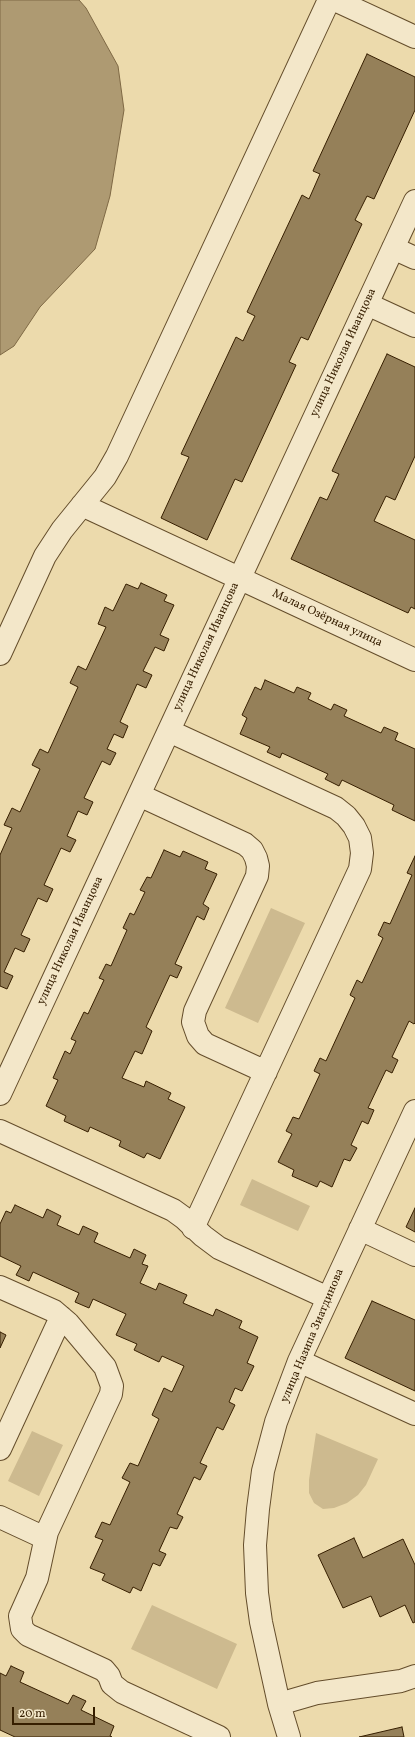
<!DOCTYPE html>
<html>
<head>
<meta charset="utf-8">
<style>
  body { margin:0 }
  #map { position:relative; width:415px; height:1737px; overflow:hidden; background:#ecdaac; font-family:Vollkorn,serif }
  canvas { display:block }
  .scale { position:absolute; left:12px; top:1707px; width:83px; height:18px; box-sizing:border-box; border:2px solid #361e00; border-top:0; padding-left:5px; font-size:12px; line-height:14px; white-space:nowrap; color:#361e00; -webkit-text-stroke:3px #f3e7c9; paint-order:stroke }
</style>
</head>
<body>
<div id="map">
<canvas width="415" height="1737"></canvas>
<div class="scale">20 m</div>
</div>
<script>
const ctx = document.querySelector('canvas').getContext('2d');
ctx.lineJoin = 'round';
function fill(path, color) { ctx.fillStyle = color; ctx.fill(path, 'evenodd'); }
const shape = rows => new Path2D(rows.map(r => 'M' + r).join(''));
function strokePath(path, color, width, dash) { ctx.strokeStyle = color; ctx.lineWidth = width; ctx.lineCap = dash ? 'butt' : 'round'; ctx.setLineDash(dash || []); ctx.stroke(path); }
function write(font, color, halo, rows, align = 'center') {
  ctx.font = font + ' Vollkorn,serif'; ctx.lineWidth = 3; ctx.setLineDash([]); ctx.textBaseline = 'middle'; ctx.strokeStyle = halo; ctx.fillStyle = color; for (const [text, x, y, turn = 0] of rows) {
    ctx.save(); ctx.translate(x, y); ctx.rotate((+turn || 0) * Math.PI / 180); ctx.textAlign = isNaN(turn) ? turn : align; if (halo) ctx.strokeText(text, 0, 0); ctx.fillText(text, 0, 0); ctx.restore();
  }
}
const green = shape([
  [271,908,305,923,258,1023,225,1008],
  [252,1179,310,1206,298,1231,240,1205],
  [32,1431,63,1445,39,1496,8,1481],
  [316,1433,378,1459,366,1485,358,1495,347,1503,334,1508,323,1509,314,1503,309,1493,309,1480],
  [152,1605,237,1644,217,1689,131,1649]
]);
const water = shape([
  [0,0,79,0,86,8,118,66,124,110,110,196,95,249,40,307,14,346,0,355,0,0]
]);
const building = shape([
  [367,54,415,77,415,110,374,199,367,196,355,220,362,224,308,340,301,337,289,362,296,365,242,482,235,479,207,540,161,518,189,457,181,454,236,337,243,341,249,328,255,316,247,312,302,195,309,199,320,174,313,171,367,54],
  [387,354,415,367,415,456,395,500,386,496,374,521,415,540,415,609,411,607,408,613,291,559,320,497,327,500,339,474,332,471,387,354],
  [141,583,167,595,164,601,174,605,160,635,169,639,164,651,155,647,143,671,152,675,146,688,137,684,120,722,128,726,123,738,114,734,107,749,116,753,110,765,102,761,84,798,93,802,87,815,78,811,67,836,76,840,70,852,61,848,44,885,53,889,47,902,38,898,21,935,30,939,24,952,15,948,4,972,13,976,7,989,0,986,0,855,12,828,4,825,12,808,20,812,40,769,32,765,40,749,48,753,78,687,70,683,78,666,86,670,106,627,98,624,105,607,113,611,126,584,138,589,141,583],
  [265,680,294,693,297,687,311,693,308,699,331,710,334,704,347,710,344,716,381,733,384,727,398,733,395,740,415,749,415,821,392,810,394,805,342,780,339,786,325,779,328,774,282,753,280,758,267,752,270,747,240,734,247,718,242,715,255,687,261,690,265,680],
  [164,850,180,857,183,851,208,862,205,869,217,874,203,904,209,908,204,920,197,916,175,964,182,967,177,978,170,975,146,1027,152,1031,142,1054,135,1051,122,1078,144,1087,146,1081,171,1093,168,1099,185,1107,160,1159,147,1153,144,1158,119,1146,121,1141,90,1127,88,1132,64,1121,66,1116,46,1106,58,1080,53,1078,65,1051,70,1054,76,1041,71,1039,84,1012,88,1014,104,980,99,978,106,964,111,966,127,930,123,928,130,913,134,915,145,892,140,890,147,877,151,878,164,850],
  [415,856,415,1023,414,1024,409,1021,392,1057,398,1060,392,1073,386,1070,368,1108,374,1110,368,1124,362,1121,351,1145,357,1148,350,1161,344,1159,332,1187,320,1181,317,1187,292,1176,294,1170,278,1162,292,1134,286,1131,293,1117,299,1119,320,1074,314,1071,320,1058,326,1061,355,998,350,995,357,980,362,983,383,938,378,935,384,922,390,924,412,875,407,873,415,856],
  [15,1205,43,1218,47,1209,61,1216,57,1225,79,1235,83,1226,98,1233,94,1242,130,1258,134,1249,146,1255,142,1264,148,1266,140,1283,156,1290,159,1283,187,1295,183,1303,213,1316,216,1309,242,1321,239,1328,258,1337,247,1363,254,1366,242,1391,235,1388,229,1402,235,1405,223,1430,217,1427,200,1463,207,1466,200,1480,194,1477,177,1514,183,1517,177,1529,170,1527,159,1551,166,1554,160,1566,153,1563,141,1591,133,1587,130,1593,102,1580,105,1574,90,1568,103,1540,95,1537,102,1522,110,1525,130,1482,122,1478,130,1463,138,1466,159,1419,152,1415,164,1388,172,1392,184,1366,162,1356,159,1362,134,1350,137,1344,116,1335,126,1314,93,1299,89,1308,75,1302,79,1293,33,1272,29,1281,16,1275,21,1266,0,1256,0,1224,6,1211,11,1213,15,1205],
  [415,1208,415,1232,406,1227,415,1208],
  [372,1301,415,1320,415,1391,345,1358,372,1301],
  [0,1332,6,1335,0,1348,0,1332],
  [354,1538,363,1558,403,1539,415,1565,415,1622,413,1623,405,1605,380,1617,371,1596,343,1608,318,1555,354,1538],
  [11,1666,24,1672,20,1682,68,1704,73,1695,86,1701,81,1710,114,1726,110,1736,112,1737,15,1737,0,1730,0,1673,6,1676,11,1666],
  [402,1727,404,1737,359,1737,402,1727]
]);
const minor = shape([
  [335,0,415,37],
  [393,248,415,258],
  [367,304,415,326],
  [82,505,415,660],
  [0,654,45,556,62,530,105,477,117,456,329,0],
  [169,731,336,808,346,816,354,826,360,838,362,853,360,869,193,1228],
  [139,795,245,844,252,850,256,858,258,866,257,876,195,1011,193,1022,198,1036,205,1044,266,1072],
  [0,1094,415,201],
  [0,1131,173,1210,184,1218,203,1236,219,1248,328,1298],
  [360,1229,415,1255],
  [0,1287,54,1311,68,1323,105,1367,112,1386,111,1394,47,1532,37,1578,20,1616,22,1629,28,1635,104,1670,109,1676,112,1684,122,1692,219,1737],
  [299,1361,415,1414],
  [0,1449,61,1317],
  [0,1517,45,1538],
  [279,1704,317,1693,401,1681,415,1676],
  [289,1737,279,1704,261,1622,257,1593,255,1545,258,1509,263,1471,276,1422,299,1361,415,1111]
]);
const streetNames = [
  ["улица Николая Иванцова",344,353,-65],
  ["Малая Озёрная улица",327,619,25],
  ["улица Николая Иванцова",207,647,-65],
  ["улица Николая Иванцова",71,941,-65],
  ["улица Назипа Зиатдинова",313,1336,-67]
];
fill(green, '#cdba8f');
fill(water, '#ae9a72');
strokePath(water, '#7e6844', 1);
fill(building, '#958059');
strokePath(building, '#361e00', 1);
strokePath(minor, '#644d2b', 24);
strokePath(minor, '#f3e7c9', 22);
write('12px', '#361e00', '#f3e7c9', streetNames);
</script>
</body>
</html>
